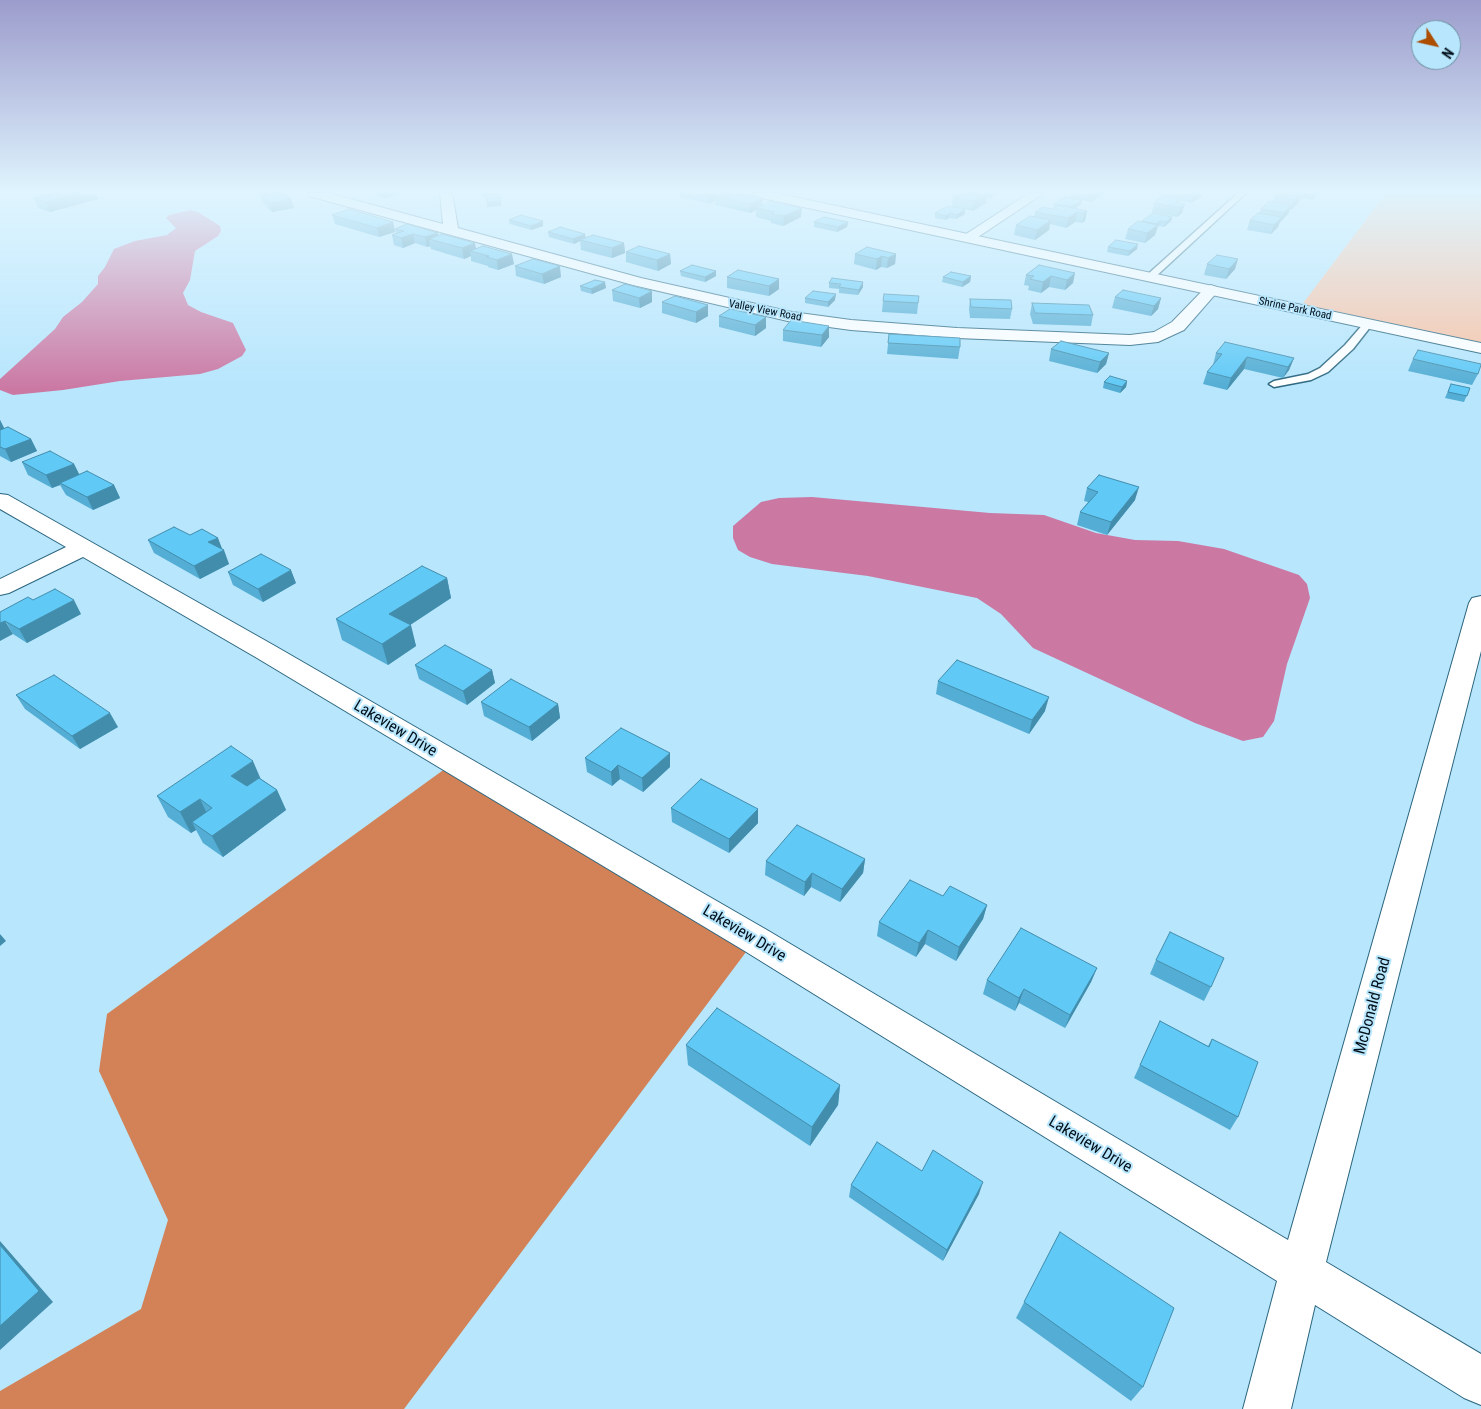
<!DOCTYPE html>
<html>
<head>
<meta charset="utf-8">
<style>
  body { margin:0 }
  #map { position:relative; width:1481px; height:1409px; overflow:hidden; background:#b7e6fd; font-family:"Roboto Condensed",sans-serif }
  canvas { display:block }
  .north { position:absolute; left:1411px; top:20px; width:50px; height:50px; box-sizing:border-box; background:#b7e6fd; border:1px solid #6e90a1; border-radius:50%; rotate:125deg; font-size:14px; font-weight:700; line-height:20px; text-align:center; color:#000e18 }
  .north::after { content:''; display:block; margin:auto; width:18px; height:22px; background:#ac4d00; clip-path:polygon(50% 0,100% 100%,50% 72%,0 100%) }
</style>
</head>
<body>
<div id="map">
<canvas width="1481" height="1409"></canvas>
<div class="north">N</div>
</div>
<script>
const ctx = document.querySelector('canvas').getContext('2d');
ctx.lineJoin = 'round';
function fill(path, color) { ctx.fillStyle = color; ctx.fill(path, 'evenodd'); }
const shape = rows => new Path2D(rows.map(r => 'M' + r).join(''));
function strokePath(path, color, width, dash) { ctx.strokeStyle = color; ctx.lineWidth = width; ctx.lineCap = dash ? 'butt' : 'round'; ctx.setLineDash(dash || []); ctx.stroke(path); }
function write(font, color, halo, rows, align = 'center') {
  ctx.font = font + ' "Roboto Condensed",sans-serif'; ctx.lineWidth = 4; ctx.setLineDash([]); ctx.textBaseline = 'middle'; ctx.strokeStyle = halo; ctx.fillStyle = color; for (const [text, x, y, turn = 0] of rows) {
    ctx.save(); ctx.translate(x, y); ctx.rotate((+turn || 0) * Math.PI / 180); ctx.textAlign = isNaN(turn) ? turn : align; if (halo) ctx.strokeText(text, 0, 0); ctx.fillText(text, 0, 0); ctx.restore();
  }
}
const green = shape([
  [1386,193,1481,193,1481,348,1298,310]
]);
const forest = shape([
  [453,763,755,940,404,1409,0,1409,0,1391,141,1309,168,1220,99,1071,107,1014]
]);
const water = shape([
  [191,210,198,212,220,226,221,231,218,236,195,251,190,280,183,293,188,305,201,312,233,323,246,350,242,356,218,369,200,374,120,381,63,390,13,395,0,390,0,379,55,329,63,317,82,302,98,284,98,276,105,267,114,249,135,241,167,235,176,228,166,218,169,215],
  [812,497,990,513,1044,515,1096,533,1135,540,1178,541,1224,549,1299,575,1307,584,1310,598,1287,664,1274,721,1263,737,1243,741,1195,723,1033,648,1001,614,977,598,868,576,772,564,750,557,738,550,733,538,733,526,761,502,779,498]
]);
const lane = shape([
  [1238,193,1246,193,1153,279,1147,279,1147,275,1238,193],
  [1368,321,1371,322,1371,326,1353,349,1328,372,1311,380,1274,387,1269,384,1274,381,1308,374,1320,368,1345,345,1365,322,1368,321]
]);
const street = shape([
  [307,193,328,193,443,224,440,193,452,193,458,228,641,278,792,312,851,320,957,328,1130,335,1154,332,1172,322,1206,287,1211,285,1216,287,1219,290,1184,330,1158,342,1130,345,957,338,851,330,792,322,633,285,309,196,307,193],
  [1029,193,1044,193,972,241,962,241,960,238,1029,193],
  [0,494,8,495,275,646,767,930,1288,1240,1469,603,1472,598,1481,596,1481,651,1326,1262,1481,1354,1481,1405,1464,1398,1315,1305,1291,1409,1243,1409,1277,1281,743,950,257,658,83,557,9,593,0,595,0,579,66,547,0,509,0,494]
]);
const secondary = shape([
  [751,193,775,193,1481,343,1481,353,757,197,751,193]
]);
const wall = shape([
  [54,193,96,193,98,199,50,212,38,208,34,198],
  [372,193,398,193,398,195,383,198],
  [680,193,739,193,763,198,762,205,801,217,783,226,771,223,771,221,756,217,756,210,750,213,715,205,715,201,709,204,680,197],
  [961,193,998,193,989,199,986,198,986,203,973,211,952,207,953,197],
  [1071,193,1104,193,1091,202,1082,200,1081,204,1075,209,1087,211,1085,221,1082,223,1075,222,1066,228,1050,224,1049,230,1035,240,1014,235,1016,225,1034,217,1035,212,1053,209,1054,209,1053,209,1054,204,1070,198],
  [1170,193,1203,193,1202,197,1191,203,1179,201,1179,202,1185,204,1182,213,1177,217,1152,212,1154,203,1170,196],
  [1278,193,1317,193,1315,197,1313,200,1300,198,1299,202,1291,210,1290,210,1288,214,1280,222,1278,227,1271,234,1247,230,1250,220,1259,213,1261,209,1273,202,1274,197],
  [260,194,294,208,272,212,263,203],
  [948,206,965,214,956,219,949,218,945,220,935,218,935,213],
  [332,215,393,222,395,232,379,237,335,224],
  [1172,217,1171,221,1164,227,1158,226,1157,227,1155,235,1145,243,1125,239,1128,229,1142,222],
  [509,220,543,226,531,230,510,224],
  [814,222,848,222,847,227,837,232,814,227],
  [395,229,438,236,476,248,514,264,498,270,488,267,488,266,471,261,471,256,464,259,431,249,430,246,427,247,415,243,403,248,394,245,392,235,396,234],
  [548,232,624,243,625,253,612,258,581,250,580,241,574,244,549,237],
  [1108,247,1137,249,1128,256,1107,252],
  [626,252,670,254,671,264,658,271,626,262],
  [855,254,896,254,895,264,887,268,881,267,876,270,854,264],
  [1207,264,1235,269,1226,279,1204,275],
  [1039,265,1073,283,1065,290,1049,287,1041,293,1028,290,1029,286,1024,285,1026,275],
  [515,266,561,277,544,284,516,276],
  [680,271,716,271,716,276,705,282,681,276],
  [971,276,970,282,962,287,942,282,943,277],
  [727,277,779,279,779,289,769,296,727,288],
  [829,283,863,287,858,295,839,293,839,289,829,288],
  [625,284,652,302,640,308,613,301,612,290],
  [580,286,606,288,592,294,581,291],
  [919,296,917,314,882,312,883,301],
  [1115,297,1161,298,1158,309,1151,316,1112,308],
  [805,298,835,300,828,307,805,303],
  [970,299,1012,309,1010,319,970,318,969,309],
  [662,302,708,305,708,316,696,323,662,313],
  [1032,303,1093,315,1091,326,1033,324,1030,314],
  [719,316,766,317,766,328,755,336,719,327],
  [829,326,829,337,821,347,783,341,783,330],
  [889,334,960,347,958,359,887,354],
  [1051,349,1109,353,1106,364,1097,373,1049,361],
  [1216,353,1294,358,1289,370,1283,378,1244,369,1227,390,1203,384,1207,372,1213,365],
  [1413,359,1478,374,1472,385,1408,371],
  [1127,381,1126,387,1120,393,1103,388,1104,382],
  [1451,384,1470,388,1464,402,1445,398],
  [0,420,4,428,31,439,37,451,11,462,0,456],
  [22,462,74,464,79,474,114,485,120,498,93,510,66,495,60,485,52,488,28,475],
  [1087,488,1135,500,1107,535,1077,525,1080,512,1088,502,1084,501],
  [190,535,222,550,229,564,200,579,154,553,148,540],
  [228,572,296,583,263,602,233,585],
  [447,578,451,598,410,625,416,646,388,665,342,640,336,619],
  [33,600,81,614,27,643,13,634,0,612],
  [415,665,492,670,495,683,467,705,419,679],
  [938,681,1045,711,1029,734,936,694],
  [16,695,118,727,80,749,25,709],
  [481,702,558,704,560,718,532,741,484,716],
  [585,758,670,767,643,792,620,779,612,786,587,772],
  [261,779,277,790,286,810,223,857,203,843,196,830,191,833,168,817,157,796],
  [671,808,758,809,758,823,729,853,672,822],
  [865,859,863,873,840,902,811,887,804,896,765,875,766,861],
  [943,896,987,905,983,919,956,961,925,944,916,957,877,936,879,922],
  [1156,960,1211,987,1204,1001,1150,974],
  [1097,968,1091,982,1065,1028,1019,1003,1015,1011,983,994,987,980],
  [1160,1021,1208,1046,1212,1039,1238,1117,1230,1130,1134,1078],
  [686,1045,840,1085,838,1105,810,1146,688,1065],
  [851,1185,979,1194,943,1261,849,1197],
  [1060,1232,1143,1387,1131,1401,1016,1318]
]);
const shadedWall = shape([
  [81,193,96,193,98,199,50,212,46,202],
  [382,193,398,193,398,195,383,198],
  [482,193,500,193,500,195,483,197],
  [712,193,721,193,715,196,715,201,709,204,709,194],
  [989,193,998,193,989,199],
  [1093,193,1104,193,1091,202],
  [1195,193,1203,193,1202,197,1191,203,1193,194],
  [1302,193,1299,202,1291,210,1294,200],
  [1315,193,1317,193,1315,197,1313,200],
  [987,194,986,203,973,211,974,201],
  [763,198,762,207,756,208,756,210,750,213,750,204],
  [291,199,294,208,272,212,270,203],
  [1082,200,1081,204,1070,212,1071,207],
  [501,201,501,206,487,207,487,202],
  [1185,204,1182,213,1177,217,1180,208],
  [1291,205,1288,214,1280,222,1284,213],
  [802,208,801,217,783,226,784,216],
  [965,209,965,214,956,219,957,215],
  [1087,211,1085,221,1082,223,1084,213],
  [1077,212,1075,222,1066,228,1068,218],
  [950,213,949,218,945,220,946,216],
  [1172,217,1171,221,1164,227,1166,222],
  [1282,217,1278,227,1271,234,1274,225],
  [1051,220,1049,230,1035,240,1037,230],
  [543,221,543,226,531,230,531,226],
  [1160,221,1155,235,1145,243,1147,233],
  [393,222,395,232,379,237,377,228],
  [848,222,847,227,837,232,838,227],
  [438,233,439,242,429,239,430,246,427,247,425,237],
  [413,234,415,243,403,248,401,238],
  [585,234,586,239,580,240,580,241,574,244,573,239],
  [475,243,477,253,470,251,471,256,464,259,462,248],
  [624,243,625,253,612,258,612,248],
  [1138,244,1137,249,1128,256,1130,251],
  [512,254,514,264,498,270,497,260],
  [670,254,671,264,658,271,657,260],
  [896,254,895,264,887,268,888,258],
  [882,256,881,267,876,270,877,259],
  [1238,259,1235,269,1226,279,1229,269],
  [560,266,561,277,544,284,542,274],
  [716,271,716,276,705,282,705,277],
  [1075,273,1073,283,1065,290,1067,280],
  [971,276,970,282,962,287,963,282],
  [1051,276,1049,287,1041,293,1043,282],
  [779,279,779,289,769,296,769,286],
  [605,282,606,288,592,294,591,289],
  [863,282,863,287,858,295,859,290],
  [652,291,652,302,640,308,639,298],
  [836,294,835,300,828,307,828,302],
  [1161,298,1158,309,1151,316,1154,306],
  [708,305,708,316,696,323,696,312],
  [766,317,766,328,755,336,755,325],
  [829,326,829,337,821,347,822,335],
  [1109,353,1106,364,1097,373,1100,362],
  [1247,357,1244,369,1227,390,1231,378],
  [1294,358,1289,370,1283,378,1288,367],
  [1127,381,1126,387,1120,393,1122,387],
  [0,420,5,430,0,432],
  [31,439,37,451,11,462,5,449],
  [74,464,80,476,60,483,60,485,52,488,46,475],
  [114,485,120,498,93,510,87,497],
  [1139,487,1135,500,1107,535,1111,522],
  [218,538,223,551,208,542],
  [224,550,229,564,200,579,194,566],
  [291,570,296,583,263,602,258,589],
  [447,578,451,598,395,635,389,614],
  [74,600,81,614,27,643,19,629],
  [5,621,13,634,0,641,0,623],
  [411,625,416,646,388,665,382,644],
  [492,670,495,683,467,705,463,691],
  [1049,697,1045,711,1029,734,1032,720],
  [558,704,560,718,532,741,529,727],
  [110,713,118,727,80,749,72,736],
  [670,753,670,767,643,792,642,778],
  [253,761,262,782,241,797,231,776],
  [618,765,620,779,612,786,611,772],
  [277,790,286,810,223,857,212,836],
  [200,799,210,820,192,822,196,830,191,833,180,812],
  [758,809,758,823,729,853,729,839],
  [865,859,863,873,840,902,842,889],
  [812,873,811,887,804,896,805,882],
  [987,905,983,919,956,961,959,947],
  [928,930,925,944,916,957,919,943],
  [0,934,6,941,0,946],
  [1097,968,1091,982,1065,1028,1070,1015],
  [1024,989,1019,1003,1015,1011,1019,998],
  [840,1085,838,1105,810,1146,812,1127],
  [983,1182,979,1194,943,1261,947,1250],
  [0,1241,53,1302,0,1350]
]);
const building = shape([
  [54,193,81,193,46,202,34,198,54,193],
  [265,193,284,193,291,199,270,203,260,194,265,193],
  [721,193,739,193,763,198,750,204,715,196,721,193],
  [961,193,983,193,987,194,974,201,953,197,961,193],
  [1278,193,1301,193,1294,200,1274,197,1278,193],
  [1164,195,1180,198,1176,202,1185,204,1180,208,1154,203,1164,195],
  [500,197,501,201,487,202,486,198,500,197],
  [1065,197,1082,200,1071,207,1054,204,1065,197],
  [771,201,802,208,784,216,771,214,775,212,756,208,771,201],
  [1269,201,1291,205,1284,213,1261,209,1269,201],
  [1059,205,1087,211,1084,213,1077,212,1068,218,1035,212,1042,207,1053,209,1059,205],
  [948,206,965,209,957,215,950,213,946,216,935,213,948,206],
  [349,209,393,222,377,228,332,215,349,209],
  [1153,213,1172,217,1166,222,1160,221,1156,224,1142,221,1153,213],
  [1258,213,1282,217,1274,225,1250,220,1258,213],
  [521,215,543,221,531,226,509,220,521,215],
  [1030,216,1051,220,1037,230,1016,225,1030,216],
  [824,217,848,222,838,227,814,222,824,217],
  [1138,221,1158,225,1147,233,1128,229,1138,221],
  [407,224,438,233,425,237,413,234,401,238,392,235,404,231,395,229,407,224],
  [560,227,585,234,573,239,548,232,560,227],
  [442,234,475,243,462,248,429,239,442,234],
  [593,235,624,243,612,248,580,240,593,235],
  [1116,240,1138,244,1130,251,1108,247,1116,240],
  [483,246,512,254,497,260,486,257,489,256,470,251,483,246],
  [639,246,670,254,657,260,626,252,639,246],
  [867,247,896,254,888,258,882,256,877,259,855,254,867,247],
  [1217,255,1238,259,1229,269,1207,264,1217,255],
  [533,259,560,266,542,274,515,266,533,259],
  [692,265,716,271,705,277,680,271,692,265],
  [1039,265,1075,273,1067,280,1051,276,1043,282,1030,279,1034,276,1026,275,1039,265],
  [738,270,779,279,769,286,727,277,738,270],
  [951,272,971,276,963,282,943,277,951,272],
  [832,278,863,282,859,290,839,287,841,284,829,283,832,278],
  [595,280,605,282,591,289,580,286,595,280],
  [625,284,652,291,639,298,612,290,625,284],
  [1123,290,1161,298,1154,306,1115,297,1123,290],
  [813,291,836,294,828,302,805,298,813,291],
  [884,294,919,296,918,303,883,301,884,294],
  [675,296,708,305,696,312,662,302,675,296],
  [970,299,1011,300,1012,309,971,307,970,299],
  [1032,303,1089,305,1093,315,1035,313,1032,303],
  [730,309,766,317,755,325,719,316,730,309],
  [791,320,829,326,822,335,783,330,791,320],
  [889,334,960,338,960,347,888,343,889,334],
  [1061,341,1109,353,1100,362,1051,349,1061,341],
  [1225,342,1294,358,1288,367,1247,357,1231,378,1207,372,1222,354,1216,353,1225,342],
  [1418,350,1481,364,1481,365,1478,374,1413,359,1418,350],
  [1110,376,1127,381,1122,387,1104,382,1110,376],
  [1451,384,1470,388,1467,396,1448,392,1451,384],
  [8,427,31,439,5,449,0,447,0,430,8,427],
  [50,451,74,464,46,475,22,462,50,451],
  [87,471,114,485,87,497,60,483,87,471],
  [1099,475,1139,487,1111,522,1080,512,1098,492,1087,488,1099,475],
  [174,527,190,535,202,529,218,538,208,542,224,550,194,566,148,540,174,527],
  [261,554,291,570,258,589,228,572,261,554],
  [422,566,447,578,389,614,411,625,382,644,336,619,422,566],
  [55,589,74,600,19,629,5,621,0,623,0,612,28,597,33,600,55,589],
  [445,645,492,670,463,691,415,665,445,645],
  [957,660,1049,697,1032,720,938,681,957,660],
  [54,675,110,713,72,736,16,695,54,675],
  [511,679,558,704,529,727,481,702,511,679],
  [621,728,670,753,642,778,618,765,611,772,585,758,621,728],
  [231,746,253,761,231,776,247,786,259,778,277,790,212,836,192,822,212,808,200,799,180,812,157,796,231,746],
  [701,779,758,809,729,839,671,808,701,779],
  [797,825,865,859,842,889,812,873,805,882,766,861,797,825],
  [910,880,943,896,950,886,987,905,959,947,928,930,919,943,879,922,910,880],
  [1021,928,1097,968,1070,1015,1024,989,1019,998,987,980,1021,928],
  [1170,932,1224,958,1211,987,1156,960,1170,932],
  [717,1008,840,1085,812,1127,686,1045,717,1008],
  [1160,1021,1209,1047,1212,1039,1258,1062,1238,1117,1140,1065,1160,1021],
  [877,1142,922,1171,933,1150,983,1182,947,1250,851,1185,877,1142],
  [1060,1232,1174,1308,1143,1387,1024,1302,1060,1232],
  [0,1245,39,1291,0,1326,0,1245]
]);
const farStreetnames = [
  ["Shrine Park Road",1295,309,12],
  ["Valley View Road",765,311,11]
];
const nearStreetnames = [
  ["Lakeview Drive",395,729,31],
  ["Lakeview Drive",744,934,31],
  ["McDonald Road",1373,1006,-75],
  ["Lakeview Drive",1090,1145,31]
];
fill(green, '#f9c3a6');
fill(forest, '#d28256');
fill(water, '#cb78a3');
strokePath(lane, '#2a657e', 3);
strokePath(street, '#2a657e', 2);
strokePath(secondary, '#2a657e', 2);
fill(lane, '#fff');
fill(street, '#fff');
fill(secondary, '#fff');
fill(wall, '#53add4');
fill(shadedWall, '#438dac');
fill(building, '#60c9f6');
strokePath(building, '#438dac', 1);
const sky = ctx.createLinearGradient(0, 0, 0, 390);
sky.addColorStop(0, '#9c9ccc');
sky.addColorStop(0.49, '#dff4fe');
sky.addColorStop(1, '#dff4fe00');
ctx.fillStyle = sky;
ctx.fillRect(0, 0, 1481, 390);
write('11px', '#000e18', '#b7e6fd', farStreetnames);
write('16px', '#000e18', '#b7e6fd', nearStreetnames);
</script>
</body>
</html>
